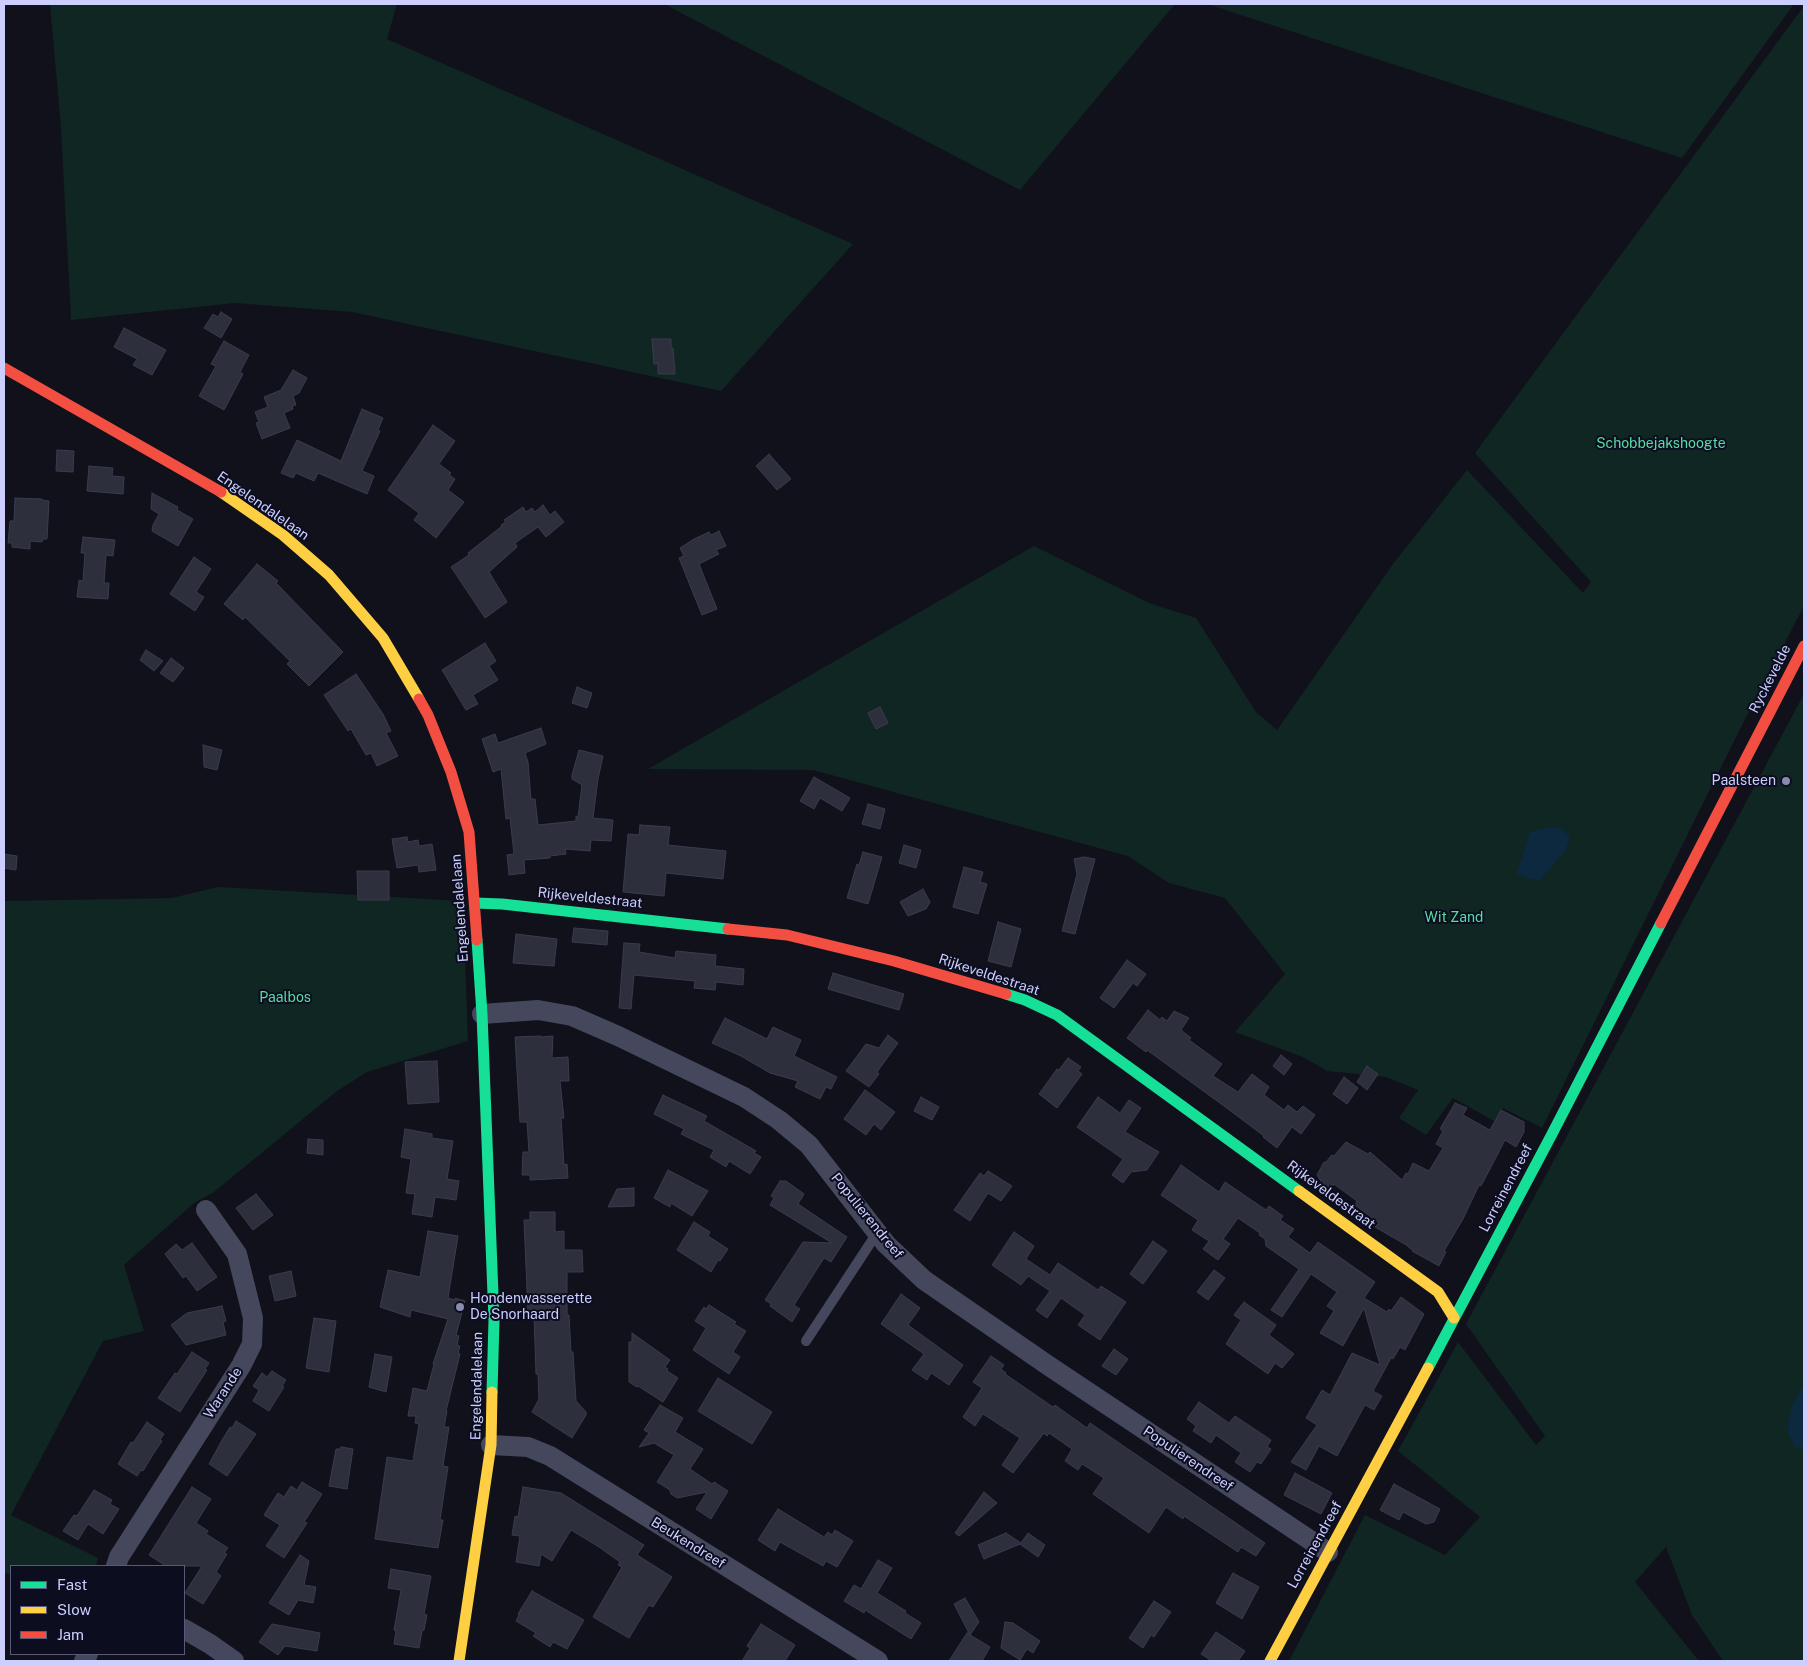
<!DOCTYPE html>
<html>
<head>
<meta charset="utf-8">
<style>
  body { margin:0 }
  #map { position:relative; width:1808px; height:1665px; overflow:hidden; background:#10111b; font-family:"Public Sans",sans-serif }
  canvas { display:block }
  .frame { position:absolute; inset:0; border:5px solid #cbcefe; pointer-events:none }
  .legend { position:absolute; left:10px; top:1565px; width:175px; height:90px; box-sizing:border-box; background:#0c0d1f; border:1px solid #585a78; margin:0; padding:6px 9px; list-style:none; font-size:15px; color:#cbcefe }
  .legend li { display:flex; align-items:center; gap:10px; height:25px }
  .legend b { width:25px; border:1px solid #585a78 }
</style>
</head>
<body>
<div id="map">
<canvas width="1808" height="1665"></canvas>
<div class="frame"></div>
<ul class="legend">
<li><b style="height:6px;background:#16e098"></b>Fast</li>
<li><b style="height:6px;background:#ffcf43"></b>Slow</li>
<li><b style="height:6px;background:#f24e42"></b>Jam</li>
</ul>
</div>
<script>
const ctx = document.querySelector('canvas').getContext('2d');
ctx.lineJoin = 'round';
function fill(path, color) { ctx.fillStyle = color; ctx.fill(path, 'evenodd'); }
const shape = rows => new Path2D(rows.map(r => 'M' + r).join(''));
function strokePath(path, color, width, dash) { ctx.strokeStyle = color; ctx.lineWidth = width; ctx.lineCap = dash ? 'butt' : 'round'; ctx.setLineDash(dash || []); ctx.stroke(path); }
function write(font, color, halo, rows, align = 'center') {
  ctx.font = font + ' "Public Sans",sans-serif'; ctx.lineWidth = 4; ctx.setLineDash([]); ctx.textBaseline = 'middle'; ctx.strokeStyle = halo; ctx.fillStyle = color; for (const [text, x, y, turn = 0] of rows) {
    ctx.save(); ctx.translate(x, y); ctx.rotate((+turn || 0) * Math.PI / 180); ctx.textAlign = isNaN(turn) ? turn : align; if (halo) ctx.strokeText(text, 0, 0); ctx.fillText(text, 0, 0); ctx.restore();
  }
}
const green = shape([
  [50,4,397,4,387,39,853,244,721,391,352,312,235,303,71,320,61,128],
  [664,4,1175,4,1020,190],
  [1207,4,1794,4,1682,158],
  [1804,6,1804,606,1739,731,1542,1128,1503,1108,1494,1121,1453,1098,1426,1135,1399,1118,1418,1090,1386,1077,1327,1071,1303,1057,1235,1032,1285,974,1225,898,1169,883,1128,856,813,770,648,769,1034,546,1149,603,1196,618,1256,712,1277,730,1393,564,1467,470,1583,593,1591,582,1475,453],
  [1804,694,1804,1661,1723,1661,1692,1615,1666,1547,1635,1582,1699,1661,1289,1661,1365,1515,1445,1555,1480,1517,1398,1451,1458,1342,1536,1445,1545,1436,1466,1324],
  [218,887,463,901,468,1041,367,1072,337,1091,214,1192,194,1203,124,1265,144,1331,103,1341,11,1515,98,1558,96,1566,11,1566,11,1575,4,1572,4,901,172,898]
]);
const water = shape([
  [1544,828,1560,828,1570,837,1565,851,1540,880,1523,877,1517,873,1530,832],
  [1804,1385,1804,1450,1795,1446,1788,1433,1789,1418,1792,1406]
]);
const building = shape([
  [221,312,232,319,221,338,204,328,213,314,218,317,221,312],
  [124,328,166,350,152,375,133,365,137,359,114,347,124,328],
  [652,339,671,339,671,348,673,348,675,374,658,374,658,363,654,364,652,339],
  [224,341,249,355,240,372,243,374,224,410,199,396,216,366,211,364,224,341],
  [293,370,307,378,299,393,293,396,296,405,292,406,293,409,284,413,290,428,262,439,256,423,259,422,255,412,268,407,264,397,281,390,293,370],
  [362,409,383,418,378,430,380,431,362,471,374,476,367,494,318,473,314,481,296,473,293,478,281,473,297,440,341,461,362,409],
  [433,425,455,441,439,464,451,473,449,475,455,479,448,490,464,502,436,538,414,520,419,513,388,490,433,425],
  [57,450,74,451,73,472,56,471,57,450],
  [769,454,791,479,777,490,756,466,769,454],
  [89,466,113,468,112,476,124,477,123,494,87,491,89,466],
  [152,493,178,507,177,510,193,519,178,546,152,531,153,525,159,514,151,509,152,493],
  [15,498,42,499,42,500,49,501,47,539,43,539,42,542,30,541,30,549,12,547,12,543,8,543,10,521,14,521,15,498],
  [543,505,550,515,555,511,564,522,546,537,538,527,515,543,517,547,489,572,507,602,485,618,451,567,469,555,468,553,502,526,501,525,506,522,504,520,523,507,526,512,532,508,535,512,543,505],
  [719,531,726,546,716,550,719,554,699,564,717,609,702,615,679,558,684,556,680,548,694,539,709,532,711,535,719,531],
  [83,537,115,540,113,556,106,555,104,583,109,583,108,599,77,597,79,580,83,581,85,553,81,553,83,537],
  [194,557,211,569,196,592,204,597,195,611,170,594,194,557],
  [257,564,278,581,276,583,343,652,309,686,287,664,290,661,245,617,243,620,224,604,257,564],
  [485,643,496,661,489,666,498,680,473,695,478,704,466,710,442,670,485,643],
  [146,650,163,661,154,671,140,660,146,650],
  [171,658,184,668,173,682,160,673,171,658],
  [356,674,383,714,391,731,386,733,398,756,377,766,371,753,366,755,351,729,348,731,324,695,356,674],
  [577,687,592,693,587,708,572,703,577,687],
  [880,707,888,723,876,729,868,713,880,707],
  [541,728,546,744,525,753,528,762,531,799,535,799,538,825,576,821,576,816,578,817,582,785,572,779,572,775,579,750,603,756,598,779,593,818,613,820,611,841,591,840,590,851,565,849,566,854,550,856,550,858,524,860,525,873,509,875,507,855,514,854,510,818,506,819,501,769,493,772,482,739,495,734,498,743,541,728],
  [203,745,222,750,217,770,204,767,203,745],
  [814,777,850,798,842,811,820,798,814,809,800,801,814,777],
  [868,804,885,809,880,829,862,824,868,804],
  [640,825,670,827,668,845,726,851,723,879,666,873,664,896,623,892,628,834,639,835,640,825],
  [407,837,408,842,418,840,419,846,432,844,436,870,419,872,418,865,397,868,392,839,407,837],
  [904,845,921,850,916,868,899,863,904,845],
  [863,852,882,857,868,904,847,898,857,864,859,865,863,852],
  [4,854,17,856,16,870,4,868,4,854],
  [1084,857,1095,859,1075,934,1062,931,1077,874,1074,859,1084,857],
  [964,867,983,872,980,882,987,884,978,914,953,907,964,867],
  [357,871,389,871,389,900,358,900,357,871],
  [923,889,930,902,926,909,908,916,900,902,923,889],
  [998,922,1021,929,1011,967,988,961,998,922],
  [574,928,608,931,607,945,572,942,574,928],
  [516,934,557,939,554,966,513,963,516,934],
  [624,943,640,944,639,952,675,958,676,951,716,955,715,966,744,969,743,985,716,982,715,990,694,988,695,981,634,975,631,1009,619,1008,624,943],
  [1127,960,1146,974,1137,986,1133,983,1114,1008,1100,998,1127,960],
  [833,973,904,994,899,1010,828,989,833,973],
  [1148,1010,1160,1020,1162,1017,1167,1021,1174,1011,1189,1018,1181,1030,1191,1038,1189,1040,1222,1064,1213,1076,1238,1092,1252,1074,1269,1087,1264,1095,1284,1110,1288,1105,1297,1112,1303,1106,1315,1115,1301,1134,1292,1127,1277,1148,1263,1137,1264,1136,1224,1106,1147,1050,1146,1052,1127,1038,1148,1010],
  [725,1018,767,1039,773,1027,801,1040,794,1056,837,1077,831,1089,826,1087,820,1099,795,1087,798,1081,770,1073,741,1056,712,1043,725,1018],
  [888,1035,898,1043,877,1072,879,1074,869,1087,846,1071,866,1044,879,1048,888,1035],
  [540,1036,540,1037,553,1036,552,1058,568,1057,569,1081,560,1081,564,1118,561,1118,564,1165,567,1164,568,1178,530,1180,530,1175,522,1175,523,1152,529,1152,527,1122,520,1122,515,1037,540,1036],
  [1281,1055,1292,1064,1284,1075,1273,1066,1281,1055],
  [1068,1058,1081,1067,1078,1071,1082,1074,1057,1108,1039,1094,1057,1069,1059,1070,1068,1058],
  [437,1061,439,1102,408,1104,405,1062,437,1061],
  [1367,1066,1378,1074,1367,1090,1357,1082,1367,1066],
  [1344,1077,1358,1088,1347,1104,1333,1094,1344,1077],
  [865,1090,895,1112,881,1130,874,1124,866,1135,844,1119,865,1090],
  [663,1095,707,1116,704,1121,756,1151,754,1153,761,1157,750,1174,729,1161,726,1167,710,1157,714,1150,681,1134,684,1129,654,1114,663,1095],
  [921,1097,939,1107,932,1120,914,1111,921,1097],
  [1098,1097,1120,1113,1129,1100,1141,1108,1125,1132,1159,1152,1147,1170,1131,1172,1123,1183,1112,1175,1123,1159,1077,1127,1098,1097],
  [1455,1103,1467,1108,1463,1115,1490,1130,1501,1110,1524,1122,1524,1132,1516,1147,1505,1140,1481,1186,1479,1185,1463,1219,1444,1251,1446,1252,1439,1266,1412,1251,1413,1250,1408,1247,1408,1246,1375,1227,1379,1223,1355,1205,1357,1201,1334,1184,1331,1188,1322,1183,1317,1175,1324,1162,1325,1163,1332,1155,1334,1156,1346,1142,1368,1154,1370,1152,1402,1180,1406,1173,1408,1174,1413,1163,1429,1171,1443,1148,1436,1144,1443,1131,1440,1129,1455,1103],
  [405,1129,432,1134,432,1138,453,1141,447,1179,459,1181,456,1200,435,1197,432,1217,412,1214,415,1194,406,1193,411,1159,401,1157,405,1129],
  [308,1139,323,1140,323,1155,307,1153,308,1139],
  [1181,1165,1219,1192,1225,1182,1266,1210,1269,1206,1283,1216,1280,1220,1294,1229,1288,1237,1310,1253,1318,1242,1375,1282,1364,1298,1387,1312,1389,1309,1391,1311,1401,1297,1424,1314,1405,1350,1400,1347,1393,1359,1391,1358,1373,1391,1382,1396,1374,1410,1365,1405,1337,1456,1319,1446,1306,1470,1291,1462,1317,1425,1306,1418,1322,1390,1330,1395,1352,1353,1380,1365,1364,1308,1343,1346,1320,1333,1334,1311,1327,1306,1337,1292,1311,1274,1282,1317,1271,1310,1299,1269,1266,1246,1265,1239,1259,1235,1260,1233,1238,1218,1223,1239,1230,1244,1218,1260,1203,1249,1209,1241,1192,1230,1198,1220,1161,1195,1181,1165],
  [668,1170,708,1191,692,1216,671,1203,670,1207,654,1198,668,1170],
  [988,1171,1012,1186,1001,1201,988,1193,970,1221,954,1210,980,1173,984,1176,988,1171],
  [780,1181,786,1181,804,1194,798,1204,847,1237,831,1262,824,1258,794,1305,800,1309,792,1322,770,1306,771,1304,765,1300,803,1242,832,1243,770,1205,774,1198,771,1196,780,1181],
  [634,1188,634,1206,608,1207,617,1189,634,1188],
  [256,1194,273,1215,253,1230,236,1208,256,1194],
  [530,1212,555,1212,555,1232,564,1231,564,1250,582,1250,583,1272,567,1272,567,1315,569,1315,571,1352,573,1352,576,1401,586,1412,586,1415,572,1438,532,1412,539,1399,538,1374,536,1374,534,1314,528,1314,524,1220,530,1220,530,1212],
  [694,1222,710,1232,708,1236,728,1249,720,1261,718,1260,711,1272,677,1250,694,1222],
  [428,1231,458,1236,448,1298,455,1300,455,1298,465,1301,456,1335,459,1336,457,1345,460,1346,458,1353,460,1354,446,1411,447,1411,444,1427,449,1427,443,1466,448,1467,440,1520,443,1520,438,1548,375,1539,387,1457,413,1461,419,1424,415,1423,416,1416,408,1416,413,1388,427,1391,434,1364,433,1364,448,1319,411,1310,410,1317,380,1307,388,1270,420,1277,428,1231],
  [1014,1232,1034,1246,1026,1259,1050,1275,1058,1263,1098,1290,1101,1286,1126,1302,1100,1340,1078,1325,1085,1315,1061,1298,1047,1318,1036,1310,1050,1291,1028,1276,1021,1285,992,1265,1014,1232],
  [1153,1241,1167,1251,1143,1284,1130,1274,1153,1241],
  [192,1243,217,1277,197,1291,186,1276,183,1278,165,1254,176,1244,182,1250,192,1243],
  [1214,1270,1225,1278,1208,1300,1197,1292,1214,1270],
  [291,1271,296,1296,275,1301,269,1276,291,1271],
  [901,1294,920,1308,908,1325,963,1365,949,1385,931,1373,927,1380,912,1370,924,1354,881,1324,901,1294],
  [1244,1302,1276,1325,1269,1335,1294,1354,1282,1368,1275,1363,1268,1374,1226,1344,1241,1320,1234,1315,1244,1302],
  [709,1305,736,1322,734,1324,746,1331,733,1352,740,1357,729,1374,693,1350,706,1328,695,1321,704,1307,706,1309,709,1305],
  [222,1306,226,1321,223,1322,226,1335,186,1345,171,1325,187,1313,222,1306],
  [314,1318,336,1321,329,1372,306,1368,314,1318],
  [632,1333,670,1360,665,1367,668,1369,667,1371,678,1378,663,1402,638,1386,637,1387,629,1382,629,1342,632,1342,632,1333],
  [1114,1349,1128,1359,1116,1375,1102,1366,1114,1349],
  [192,1352,209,1363,205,1369,207,1370,180,1412,158,1398,175,1373,177,1374,192,1352],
  [375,1354,392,1357,386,1392,369,1387,375,1354],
  [991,1356,1004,1365,1001,1369,1006,1373,1005,1374,1053,1407,1055,1405,1087,1428,1090,1423,1265,1543,1256,1556,1241,1547,1238,1552,1184,1516,1183,1519,1166,1507,1149,1533,1093,1494,1104,1478,1082,1464,1078,1470,1065,1461,1072,1449,1049,1433,1047,1436,1044,1433,1013,1473,1002,1465,1020,1438,983,1414,975,1426,963,1417,982,1388,973,1382,991,1356],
  [272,1371,286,1380,282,1386,284,1387,269,1411,253,1401,259,1390,253,1386,262,1373,267,1377,272,1371],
  [718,1378,772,1412,752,1444,698,1411,718,1378],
  [1199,1402,1229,1423,1235,1416,1271,1440,1267,1447,1271,1449,1261,1464,1257,1462,1250,1472,1235,1462,1241,1453,1216,1435,1211,1443,1193,1431,1196,1426,1187,1419,1199,1402],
  [660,1405,683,1418,675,1432,703,1449,690,1469,712,1484,714,1482,728,1491,711,1519,696,1509,707,1492,677,1498,671,1494,670,1490,657,1482,674,1455,654,1443,639,1447,649,1433,644,1430,660,1405],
  [236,1421,256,1434,227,1476,209,1464,221,1442,230,1427,232,1428,236,1421],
  [147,1422,164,1434,160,1440,162,1441,152,1456,143,1471,141,1470,137,1476,118,1464,131,1442,133,1443,147,1422],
  [341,1447,353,1449,347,1489,329,1486,336,1449,341,1449,341,1447],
  [1295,1473,1332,1493,1321,1514,1284,1495,1295,1473],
  [302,1482,322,1494,304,1522,307,1523,284,1558,266,1546,280,1525,264,1515,278,1493,284,1497,291,1486,297,1490,302,1482],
  [1394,1484,1440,1509,1434,1522,1426,1524,1403,1512,1399,1520,1380,1510,1394,1484],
  [192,1487,211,1499,196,1523,208,1531,206,1534,228,1548,224,1553,227,1554,216,1572,221,1576,203,1604,185,1593,202,1566,166,1566,149,1555,192,1487],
  [523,1487,561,1493,644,1545,637,1555,672,1577,653,1607,649,1605,629,1638,593,1617,622,1567,618,1565,620,1562,599,1547,571,1530,552,1561,541,1554,539,1566,516,1562,520,1536,512,1535,515,1516,518,1517,523,1487],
  [94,1490,112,1500,110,1504,119,1509,103,1534,88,1524,78,1540,63,1531,74,1515,77,1516,94,1490],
  [984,1492,997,1503,959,1536,955,1533,984,1492],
  [778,1509,824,1537,828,1532,832,1535,835,1530,853,1541,837,1567,826,1561,823,1566,780,1542,775,1551,758,1540,778,1509],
  [1006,1533,1021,1543,1028,1533,1045,1545,1038,1557,1020,1544,984,1559,978,1545,1006,1533],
  [300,1555,309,1561,304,1585,316,1587,313,1603,298,1600,289,1615,269,1603,300,1555],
  [878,1560,892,1568,877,1593,906,1611,905,1613,921,1623,911,1639,865,1610,864,1613,844,1601,854,1585,861,1589,878,1560],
  [391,1569,431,1576,424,1614,427,1615,424,1630,422,1631,419,1648,394,1644,396,1631,394,1630,401,1590,388,1588,391,1569],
  [1233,1573,1259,1587,1242,1619,1216,1603,1233,1573],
  [532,1591,584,1620,567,1649,553,1642,550,1647,533,1636,536,1633,516,1621,519,1615,518,1614,532,1591],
  [965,1598,979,1622,970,1635,954,1604,965,1598],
  [1154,1601,1171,1612,1154,1637,1151,1635,1143,1648,1129,1638,1154,1601],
  [1005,1622,1013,1623,1040,1641,1033,1653,1027,1649,1020,1660,1001,1648,1005,1622],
  [272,1624,320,1633,317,1651,285,1646,278,1655,259,1642,272,1624],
  [761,1624,795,1645,785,1661,742,1661,750,1648,747,1646,761,1624],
  [1216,1632,1245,1651,1238,1661,1212,1661,1201,1654,1216,1632],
  [967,1633,990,1647,982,1661,949,1661,967,1633]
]);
const lane = shape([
  [806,1341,877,1233]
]);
const street = shape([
  [482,1014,538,1010,572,1016,618,1036,744,1097,779,1120,809,1145,886,1244,924,1280,1049,1366,1328,1552],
  [491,1445,528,1447,550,1456,878,1661],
  [116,1566,119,1557,241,1366,252,1344,253,1318,237,1254,206,1210],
  [184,1629,210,1644,234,1661],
  [84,1661,88,1654]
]);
const fast = shape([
  [475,903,502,904,728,929],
  [477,940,482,1014,494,1320,492,1392],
  [1006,994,1025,1000,1057,1015,1299,1191],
  [1428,1368,1552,1134,1661,923]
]);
const slow = shape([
  [221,492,283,535,329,575,383,638,419,699],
  [1299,1191,1438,1292,1454,1318],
  [459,1661,491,1445,492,1392],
  [1270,1661,1428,1368]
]);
const jam = shape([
  [4,368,221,492],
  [419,699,428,715,451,772,469,832,477,940],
  [1661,923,1804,646],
  [728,929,787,935,894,961,1006,994]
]);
const markers = [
  [1786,781,5,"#8a8caf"],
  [460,1307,5,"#8a8caf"]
];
const parkNames = [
  ["Schobbejakshoogte",1661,444],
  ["Wit Zand",1454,918],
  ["Paalbos",285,998]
];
const streetNames = [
  ["Engelendalelaan",263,506,35],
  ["Ryckevelde",1770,679,-63],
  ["Rijkeveldestraat",590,898,6],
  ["Engelendalelaan",460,908,-94],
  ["Rijkeveldestraat",989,975,18],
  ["Lorreinendreef",1506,1188,-62],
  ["Rijkeveldestraat",1331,1195,36],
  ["Populierendreef",867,1216,51],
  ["Engelendalelaan",477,1386,-89],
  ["Warande",223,1393,-57],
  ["Populierendreef",1188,1459,34],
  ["Beukendreef",688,1543,32],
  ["Lorreinendreef",1315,1545,-61]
];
const poiNames = [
  ["Paalsteen",1776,781],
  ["Hondenwasserette",470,1299,"left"],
  ["De Snorhaard",470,1315,"left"]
];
fill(green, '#102622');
fill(water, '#0c293f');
fill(building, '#2e2f3d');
strokePath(building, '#3a3b4e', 1);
strokePath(lane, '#45485c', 10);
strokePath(street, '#45485c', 20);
strokePath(fast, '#16e098', 11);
strokePath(slow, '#ffcf43', 11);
strokePath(jam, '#f24e42', 11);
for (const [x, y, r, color] of markers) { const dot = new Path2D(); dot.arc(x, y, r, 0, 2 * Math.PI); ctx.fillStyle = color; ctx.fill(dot); strokePath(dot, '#0c0d1f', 2); }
write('14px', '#58dda4', '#0c0d1f', parkNames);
write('14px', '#cbcefe', '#0c0d1f', streetNames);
write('14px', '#cbcefe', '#0c0d1f', poiNames, 'right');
</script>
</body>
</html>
